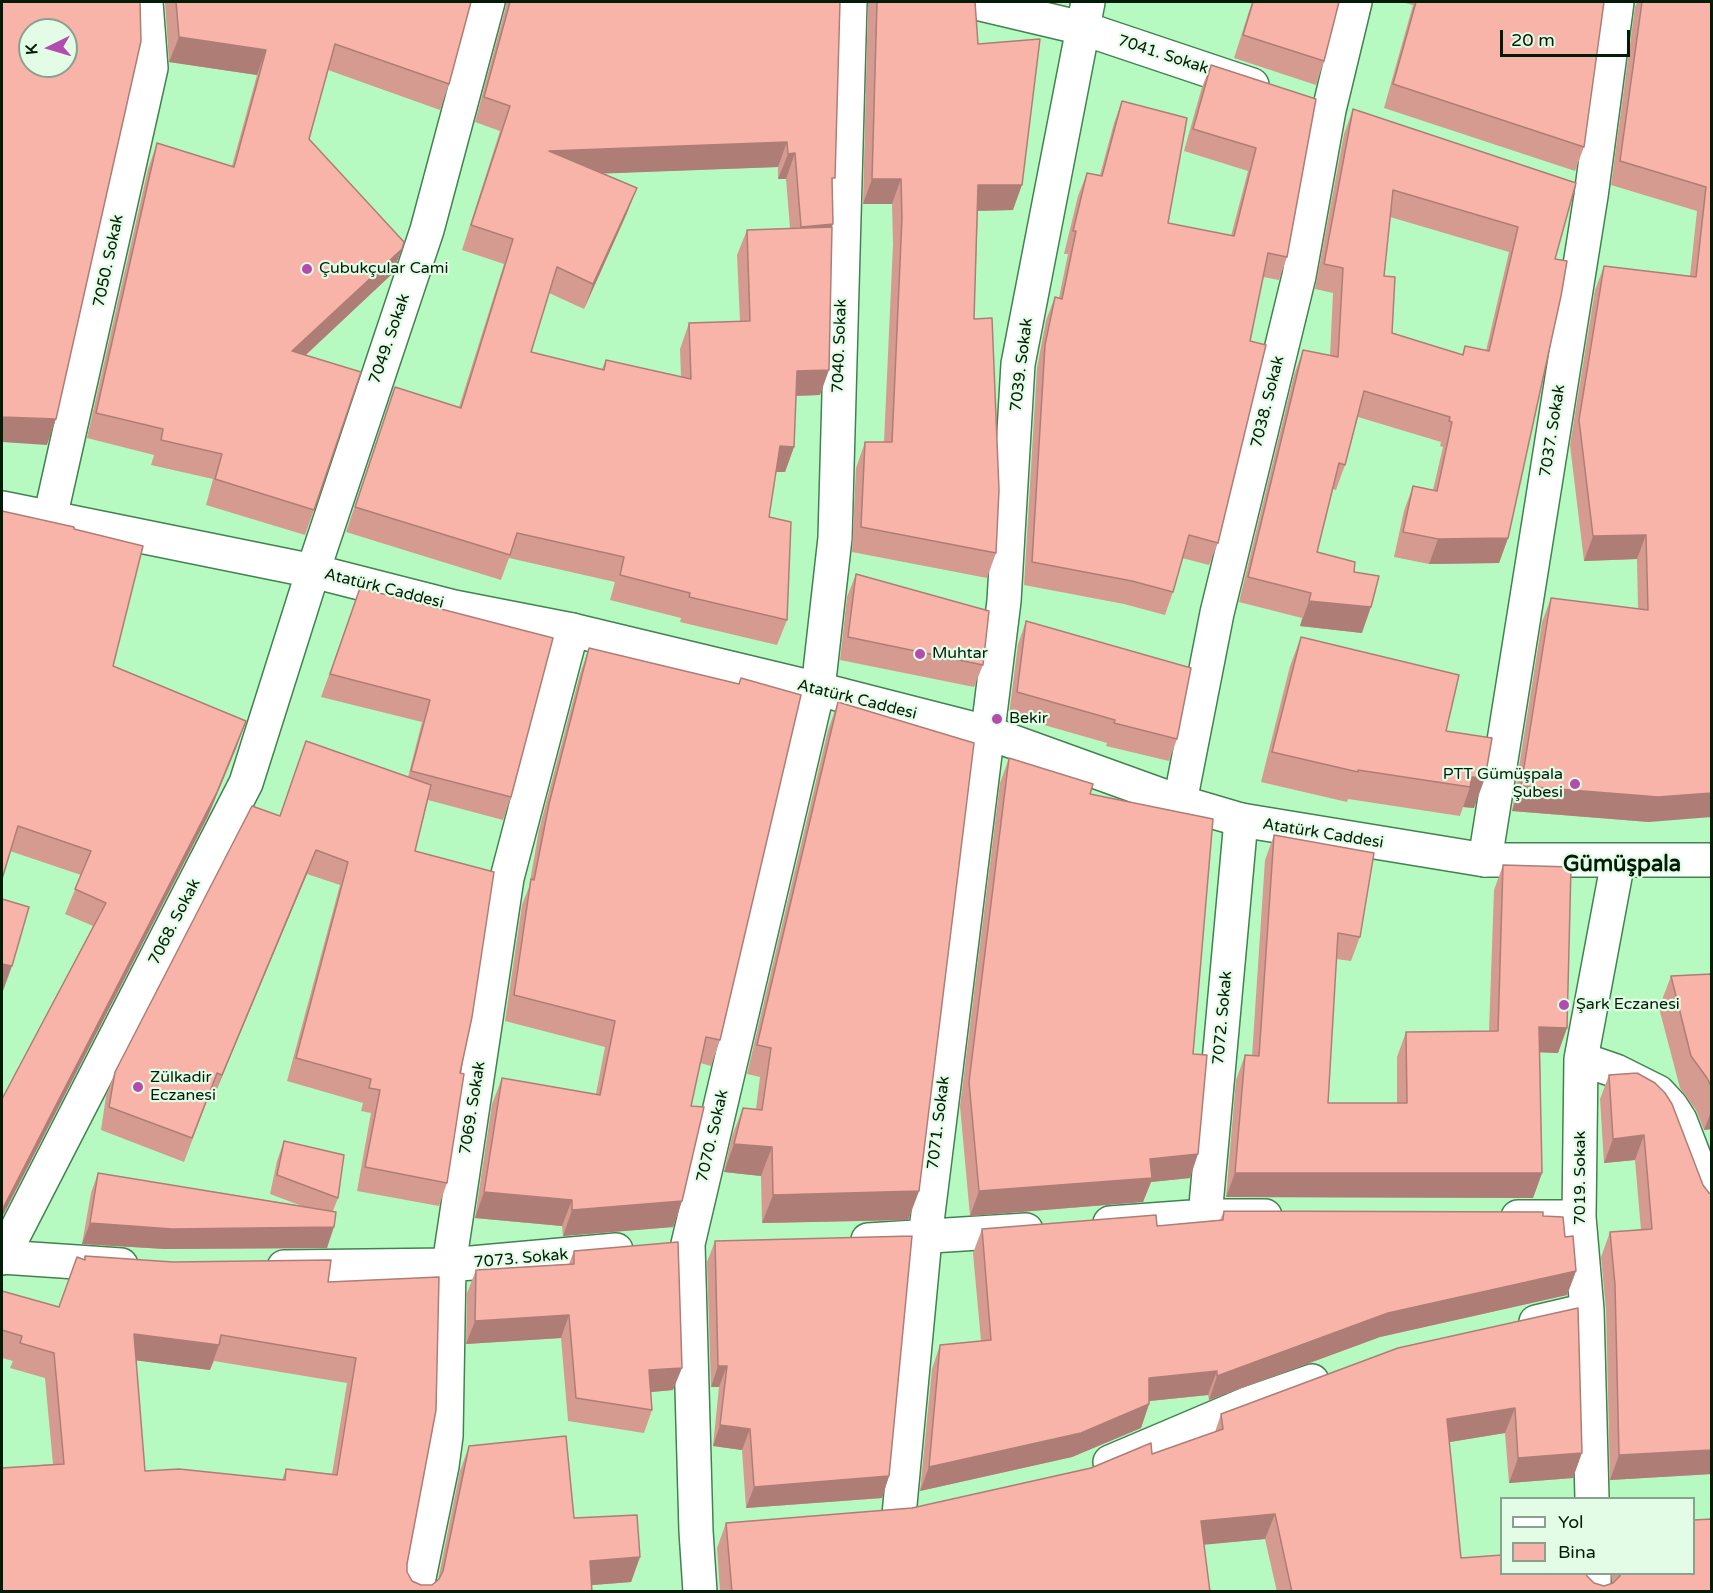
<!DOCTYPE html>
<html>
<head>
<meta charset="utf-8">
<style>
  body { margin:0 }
  #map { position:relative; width:1713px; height:1593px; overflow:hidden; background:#b6fac2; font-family:"Varela Round",sans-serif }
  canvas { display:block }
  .frame { position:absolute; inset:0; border:3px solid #021c08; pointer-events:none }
  .legend { position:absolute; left:1500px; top:1497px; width:195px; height:78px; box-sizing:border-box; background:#e2fce5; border:2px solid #88a28d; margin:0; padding:8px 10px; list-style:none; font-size:18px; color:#021c08 }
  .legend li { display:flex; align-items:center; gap:12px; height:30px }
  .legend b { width:30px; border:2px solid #88a28d }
  .north { position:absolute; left:18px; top:18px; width:60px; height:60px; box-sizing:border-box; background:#e2fce5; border:2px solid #88a28d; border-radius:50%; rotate:265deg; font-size:16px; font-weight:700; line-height:24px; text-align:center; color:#021c08 }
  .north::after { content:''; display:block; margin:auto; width:21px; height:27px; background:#b44caf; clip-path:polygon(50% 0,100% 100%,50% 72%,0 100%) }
  .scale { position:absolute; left:1500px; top:30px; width:130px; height:27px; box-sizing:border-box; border:3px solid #021c08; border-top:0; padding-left:8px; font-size:18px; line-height:21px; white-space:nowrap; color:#021c08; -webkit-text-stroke:4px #e2fce5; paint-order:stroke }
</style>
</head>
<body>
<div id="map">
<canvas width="1713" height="1593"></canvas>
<div class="frame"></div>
<ul class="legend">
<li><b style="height:8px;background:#fff"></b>Yol</li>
<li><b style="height:16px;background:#f8b4a9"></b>Bina</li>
</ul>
<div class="north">K</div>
<div class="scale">20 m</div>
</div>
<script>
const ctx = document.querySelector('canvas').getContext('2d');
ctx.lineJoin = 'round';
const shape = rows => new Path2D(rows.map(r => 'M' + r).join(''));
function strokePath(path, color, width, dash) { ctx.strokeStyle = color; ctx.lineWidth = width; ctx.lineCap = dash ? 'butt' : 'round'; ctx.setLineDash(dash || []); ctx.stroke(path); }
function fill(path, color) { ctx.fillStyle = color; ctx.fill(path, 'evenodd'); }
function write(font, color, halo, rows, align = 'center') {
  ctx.font = font + ' "Varela Round",sans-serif'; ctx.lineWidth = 4.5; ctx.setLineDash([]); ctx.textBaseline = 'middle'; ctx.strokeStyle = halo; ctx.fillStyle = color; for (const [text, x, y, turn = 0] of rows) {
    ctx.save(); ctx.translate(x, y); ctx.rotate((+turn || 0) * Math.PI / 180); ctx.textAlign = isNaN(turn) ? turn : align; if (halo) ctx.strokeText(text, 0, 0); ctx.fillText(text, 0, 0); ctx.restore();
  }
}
const minor = shape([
  [972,2,1082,28,1252,85],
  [50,518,151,68,146,2],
  [1180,802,1217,613,1299,276,1329,110,1355,2],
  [1485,860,1591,196,1617,2],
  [1581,1059,1616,1071,1658,1092,1671,1106,1680,1120,1712,1203],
  [1205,1216,1241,820],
  [1518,1217,1579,1217],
  [1110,1223,1205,1216,1265,1216],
  [868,1240,1026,1230],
  [2,1257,121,1265],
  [2,1258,246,783,313,571,427,230,488,2],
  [284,1267,449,1265,616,1250],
  [1536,1322,1587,1310],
  [1110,1462,1249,1403,1312,1381],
  [1592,1498,1587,1310,1579,1217,1581,1059,1618,861],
  [899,1515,925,1238,1004,601,1018,364,1088,2],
  [1594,1574,1594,1592],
  [416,1592,442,1466,446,1436,449,1265,507,878,572,630],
  [700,1592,696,1531,688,1244,818,689,835,538,850,2]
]);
const secondary = shape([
  [2,508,313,571,454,607,572,630,818,689,986,732,1180,802,1241,820,1485,860,1712,860]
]);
const wall = shape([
  [165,2,471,2,449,84,440,110,328,70,309,139,392,274,306,355,314,510,305,535,206,505,213,479,151,465,154,455,87,438,148,169,157,143,232,166,257,75,169,62],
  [506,2,840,2,832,186,832,229,820,395,796,396,794,447,785,472,776,472,769,517,787,620,777,645,680,622,681,618,610,600,615,582,509,558,501,580,346,532,395,387,459,407,504,264,462,250,500,131,475,122,506,6],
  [778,167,778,179,786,179,790,228,747,230,737,255,740,321,689,323,680,349,681,377,606,360,602,369,531,352,549,293,584,309,627,213,603,173],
  [868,2,975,2,978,44,1013,210,978,211,974,319,996,553,987,578,852,552,856,468,865,442,884,442,893,244,892,204,863,204],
  [1252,2,1339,2,1324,61,1316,85,1234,58],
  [1401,2,1604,2,1584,147,1575,171,1384,108,1413,5],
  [1637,2,1712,2,1712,366,1649,822,1512,811,1542,622,1551,598,1638,609,1637,559,1584,561,1570,445,1595,290,1604,266,1690,276,1697,211,1611,185,1635,7],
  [1211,65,1316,99,1287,257,1279,280,1263,277,1250,341,1218,543,1209,565,1182,558,1173,592,1165,615,1124,604,1024,585,1037,368,1046,320,1055,297,1059,298,1068,254,1064,254,1078,196,1087,173,1100,175,1114,123,1122,101,1168,223,1231,236,1248,171,1184,151,1202,87],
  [1353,109,1576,183,1555,259,1508,538,1499,563,1429,564,1394,557,1404,511,1413,486,1433,490,1443,447,1440,446,1441,442,1358,417,1345,465,1336,490,1333,489,1317,552,1354,572,1362,633,1300,626,1302,618,1239,602,1294,375,1303,350,1330,356,1333,293,1315,289,1344,134],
  [1390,217,1509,252,1486,351,1465,346,1462,355,1392,333,1384,276],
  [74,529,113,666,237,746,208,816,2,1217,2,1099,93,926,65,914,81,875,10,851],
  [856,574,983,665,974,687,840,660,847,597],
  [360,588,511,797,503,820,428,800,415,851,460,1073,447,1183,439,1206,357,1191,371,1113,361,1111,363,1103,287,1081,340,885,307,874,213,1098,209,1096,184,1162,101,1130,106,1096,115,1072,279,816,408,777,422,722,321,697],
  [1026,621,1177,739,1169,761,1106,746,1107,743,1009,715,1018,644],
  [1301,637,1446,731,1492,738,1474,808,1463,807,1460,816,1348,799,1347,802,1261,782,1290,666],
  [589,648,739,684,741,678,720,1040,711,1066,700,1063,691,1106,682,1201,673,1227,563,1236,562,1226,475,1218,492,1104,502,1078,596,1094,605,1047,505,1021,522,905,529,887,539,830,580,674],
  [838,702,919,1191,908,1220,762,1223,761,1176,724,1172,732,1136,743,1108,756,1109,760,1077,747,1074,828,730],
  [1009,758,1090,794,1193,1054,1190,1178,1151,1182,1143,1202,970,1216,960,1106,1000,783],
  [1274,835,1360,937,1351,961,1336,959,1328,1103,1397,1103,1397,1057,1406,1032,1489,1031,1494,890,1503,865,1567,1028,1558,1053,1540,1052,1542,1173,1533,1198,1226,1197,1236,1080,1245,1055,1252,1056,1265,860],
  [1712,974,1712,1129,1704,1130,1696,1110,1680,1088,1659,1008,1671,976],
  [1637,1073,1712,1474,1610,1480,1606,1310,1601,1257,1610,1232,1641,1230,1635,1160,1604,1163,1600,1099,1609,1075],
  [284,1141,338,1198,333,1211,327,1248,165,1249,82,1244,91,1193,98,1173,302,1206,270,1194,277,1161],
  [1224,1211,1543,1216,1565,1237,1576,1271,1567,1295,1380,1337,1209,1400,1208,1395,1149,1401,1149,1404,1141,1428,1072,1457,920,1491,932,1369,940,1345,981,1341,973,1253,982,1229,1157,1226,1220,1220],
  [715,1241,889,1476,882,1498,746,1508,742,1450,713,1446,719,1387,711,1387,707,1262],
  [574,1251,673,1390,651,1392,652,1410,644,1433,568,1421,561,1338,466,1344,467,1293,476,1270,569,1264],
  [85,1256,173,1262,331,1260,328,1282,439,1277,436,1410,407,1564,407,1572,412,1581,421,1585,432,1585,438,1580,460,1471,469,1446,566,1436,574,1518,637,1515,640,1557,631,1582,591,1585,592,1592,2,1592,2,1468,53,1464,45,1378,10,1368,13,1361,2,1358,2,1291,59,1307,77,1257,84,1260],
  [136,1360,210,1370,214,1361,347,1383,332,1474,286,1469,282,1480,179,1469,145,1471],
  [1578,1308,1573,1478,1509,1483,1505,1433,1449,1442,1461,1558,1587,1576,1594,1583,1604,1586,1612,1583,1611,1574,1694,1574,1712,1592,1277,1592,1265,1539,1204,1544,1210,1592,720,1592,717,1548,726,1523,912,1508,1152,1454,1215,1432,1221,1414]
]);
const shadedWall = shape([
  [179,37,266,50,257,75,169,62],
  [787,142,778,167,540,176,549,151],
  [795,153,786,179,778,179,788,154],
  [872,179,901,179,892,204,863,204],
  [978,185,1022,185,1013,210,969,211],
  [637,188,627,213,584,309,593,284],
  [833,224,824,250,801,227],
  [402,249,392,274,283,376,292,351],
  [829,370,820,395,788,396,797,371],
  [2,417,56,419,47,445,2,442],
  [780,446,794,447,785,472,771,472],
  [1646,535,1637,559,1584,561,1593,536],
  [1508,538,1499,563,1429,564,1438,539],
  [1309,601,1371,607,1362,633,1300,626],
  [246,721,237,746,208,816,2,1217,2,1210],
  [1472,777,1485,778,1474,808,1463,807,1470,787],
  [1521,786,1712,793,1712,817,1649,822,1512,811],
  [316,850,307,874,213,1098,222,1075],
  [2,964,12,966,3,991,2,990],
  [1539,1027,1567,1028,1558,1053,1530,1052],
  [1712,1109,1712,1129,1704,1130],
  [1644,1135,1635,1160,1604,1163,1613,1139],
  [734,1144,772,1147,761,1176,724,1172],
  [1198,1154,1190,1178,1151,1182,1143,1202,970,1216,979,1191,1150,1159],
  [1235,1173,1542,1173,1533,1198,1226,1197],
  [919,1191,908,1220,762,1223,773,1195],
  [484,1192,572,1200,562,1226,475,1218],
  [682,1201,673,1227,563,1236,572,1210],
  [90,1223,334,1227,327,1248,165,1249,82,1244],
  [1576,1271,1567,1295,1380,1337,1209,1400,1217,1376,1388,1313],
  [569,1315,561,1338,466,1344,475,1321],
  [134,1334,219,1345,210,1370,125,1359],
  [718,1366,727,1366,719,1387,711,1387],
  [682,1368,673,1390,641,1393,649,1370],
  [1217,1371,1208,1395,1140,1402,1149,1378],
  [1149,1404,1141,1428,1072,1457,920,1491,929,1467],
  [1515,1408,1505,1433,1438,1444,1447,1419],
  [720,1425,750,1429,742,1450,713,1446],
  [1712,1450,1712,1474,1610,1480,1619,1455],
  [1582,1453,1573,1478,1509,1483,1518,1458],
  [889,1476,882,1498,746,1508,754,1487],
  [1275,1514,1265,1539,1191,1546,1201,1521],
  [640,1557,631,1582,581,1586,590,1561]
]);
const building = shape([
  [2,2,140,2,141,41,56,419,2,417,2,2],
  [30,30,66,30,66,66,30,66,30,30],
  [176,2,471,2,449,84,335,44,309,139,404,242,402,249,292,351,361,372,314,510,215,479,222,454,161,440,163,429,96,413,157,143,234,167,266,50,179,37,176,2],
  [510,2,840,2,835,178,832,178,833,224,801,227,795,153,788,154,787,142,549,151,637,188,593,284,557,267,531,352,604,370,606,360,691,379,689,323,750,321,747,230,832,227,829,370,797,371,794,447,780,446,769,517,791,522,787,620,689,597,690,593,620,575,624,557,517,533,510,555,355,507,395,387,461,408,513,239,471,225,510,106,484,97,510,2],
  [877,2,975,2,978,44,1040,39,1022,185,978,185,974,319,992,318,999,490,996,553,861,527,865,442,892,442,902,218,901,179,872,179,877,2],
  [1253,2,1339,2,1324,61,1243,35,1253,2],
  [1416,2,1604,2,1584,147,1393,84,1416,2],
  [1642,2,1712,2,1712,793,1658,797,1521,786,1551,598,1648,610,1646,535,1593,536,1579,420,1604,266,1696,277,1706,187,1620,161,1642,2],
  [1211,65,1316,99,1287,257,1268,253,1250,341,1266,345,1218,543,1189,535,1173,592,1132,581,1032,562,1045,345,1055,297,1062,299,1076,231,1073,231,1087,173,1102,176,1122,101,1187,118,1168,223,1234,236,1256,148,1193,129,1211,65],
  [1353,109,1576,183,1555,259,1567,261,1561,296,1508,538,1438,539,1403,532,1413,486,1437,491,1452,422,1449,421,1450,417,1364,391,1345,465,1339,463,1317,552,1355,562,1354,572,1379,576,1371,607,1309,601,1311,593,1248,577,1303,350,1338,357,1343,268,1324,264,1353,109],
  [1393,190,1518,227,1489,351,1465,346,1463,355,1392,333,1395,277,1384,276,1393,190],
  [2,511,74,527,74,529,143,546,113,666,246,721,217,792,2,1210,2,1099,106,903,75,889,91,851,18,826,2,879,2,511],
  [856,574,989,611,983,665,848,637,856,574],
  [360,588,553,638,511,797,411,771,430,700,330,674,360,588],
  [1026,621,1191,668,1177,739,1114,723,1115,720,1017,692,1026,621],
  [1301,637,1459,675,1446,731,1492,738,1485,778,1472,777,1470,787,1358,770,1358,772,1272,752,1301,637],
  [589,648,739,684,741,678,801,695,720,1040,706,1037,691,1106,704,1107,682,1201,572,1210,572,1200,484,1192,502,1078,600,1095,615,1021,514,995,531,879,534,880,549,804,589,648],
  [838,702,974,743,919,1191,773,1195,772,1147,734,1144,743,1108,762,1110,771,1048,757,1045,838,702],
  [306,741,431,785,415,851,494,872,472,1017,460,1073,464,1074,447,1183,365,1167,380,1090,369,1088,371,1079,296,1058,348,862,316,850,222,1075,217,1073,192,1138,109,1107,115,1072,252,806,280,816,306,741],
  [1009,758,1093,784,1090,794,1213,819,1193,1054,1207,1055,1198,1154,1150,1159,1152,1178,979,1191,969,1082,1009,758],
  [1274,835,1374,853,1360,937,1338,933,1328,1103,1407,1103,1406,1032,1498,1031,1503,865,1571,867,1567,1028,1539,1027,1542,1173,1235,1173,1245,1055,1259,1056,1274,835],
  [2,899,29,907,12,966,2,964,2,899],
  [1712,974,1712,1088,1707,1078,1691,1056,1671,976,1712,974],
  [1637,1073,1655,1083,1665,1093,1672,1104,1703,1185,1709,1193,1712,1194,1712,1450,1619,1455,1615,1285,1610,1232,1652,1229,1644,1135,1613,1139,1609,1075,1637,1073],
  [284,1141,344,1155,338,1198,277,1175,284,1141],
  [98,1173,336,1212,334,1227,172,1229,90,1223,98,1173],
  [1224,1211,1543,1212,1543,1216,1563,1217,1565,1237,1573,1236,1576,1271,1388,1313,1217,1376,1217,1371,1149,1378,1149,1404,1081,1433,929,1467,940,1345,991,1340,982,1229,1156,1215,1157,1226,1223,1220,1224,1211],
  [912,1236,889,1476,754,1487,750,1429,720,1425,727,1366,718,1366,715,1241,912,1236],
  [678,1242,682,1368,649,1370,652,1410,576,1398,569,1315,475,1321,476,1270,574,1264,574,1251,678,1242],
  [85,1256,173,1262,331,1260,328,1282,439,1277,436,1410,407,1564,407,1572,412,1581,421,1585,432,1585,439,1579,443,1571,469,1446,566,1436,574,1518,637,1515,640,1557,590,1561,592,1592,2,1592,2,1468,64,1464,54,1353,20,1343,22,1336,2,1330,2,1291,59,1307,77,1257,85,1260,85,1256],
  [134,1334,219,1345,221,1335,356,1358,337,1475,286,1469,285,1480,179,1469,145,1471,134,1334],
  [1578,1308,1582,1453,1518,1458,1515,1408,1447,1419,1461,1558,1502,1555,1502,1574,1586,1574,1587,1576,1594,1583,1604,1586,1613,1583,1620,1576,1620,1574,1694,1574,1694,1520,1712,1519,1712,1592,1292,1592,1275,1514,1201,1521,1210,1592,732,1592,726,1523,912,1508,1091,1468,1151,1443,1152,1454,1223,1429,1221,1414,1398,1348,1578,1308]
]);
const markers = [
  [307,269,6,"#b44caf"],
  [920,654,6,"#b44caf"],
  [997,719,6,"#b44caf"],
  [1575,784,6,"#b44caf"],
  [1564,1005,6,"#b44caf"],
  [138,1087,6,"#b44caf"]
];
const streetNames = [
  ["7041. Sokak",1163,55,18],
  ["7050. Sokak",109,261,-78],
  ["7049. Sokak",390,339,-71],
  ["7040. Sokak",840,346,-88],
  ["7039. Sokak",1022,365,-83],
  ["7038. Sokak",1268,402,-76],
  ["7037. Sokak",1553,431,-81],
  ["Atatürk Caddesi",384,589,14],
  ["Atatürk Caddesi",857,700,14],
  ["Atatürk Caddesi",1323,834,9],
  ["7068. Sokak",175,922,-63],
  ["7072. Sokak",1223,1018,-85],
  ["7069. Sokak",473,1108,-81],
  ["7071. Sokak",939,1123,-83],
  ["7070. Sokak",713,1136,-77],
  ["7019. Sokak",1581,1178,-90],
  ["7073. Sokak",521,1259,-5]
];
const poiNames = [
  ["Çubukçular Cami",319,269],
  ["Muhtar",932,654],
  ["Bekir",1009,719],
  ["PTT Gümüşpala",1563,775,"right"],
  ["Şubesi",1563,793,"right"],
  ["Şark Eczanesi",1576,1005],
  ["Zülkadir",150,1078],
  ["Eczanesi",150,1096]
];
const districtNames = [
  ["Gümüşpala",1622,865]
];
strokePath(minor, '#428250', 36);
strokePath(secondary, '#428250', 36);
strokePath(minor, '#fff', 33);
strokePath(secondary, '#fff', 33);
fill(wall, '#d59b91');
fill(shadedWall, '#ae7e76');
fill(building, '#f8b4a9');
strokePath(building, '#ae7e76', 1.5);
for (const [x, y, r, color] of markers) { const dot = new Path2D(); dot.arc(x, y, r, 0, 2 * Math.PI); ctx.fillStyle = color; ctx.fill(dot); strokePath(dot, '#e2fce5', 2); }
write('16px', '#021c08', '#e2fce5', streetNames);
write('16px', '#021c08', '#e2fce5', poiNames, 'left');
write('bold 22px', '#021c08', '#e2fce5', districtNames);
</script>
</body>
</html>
